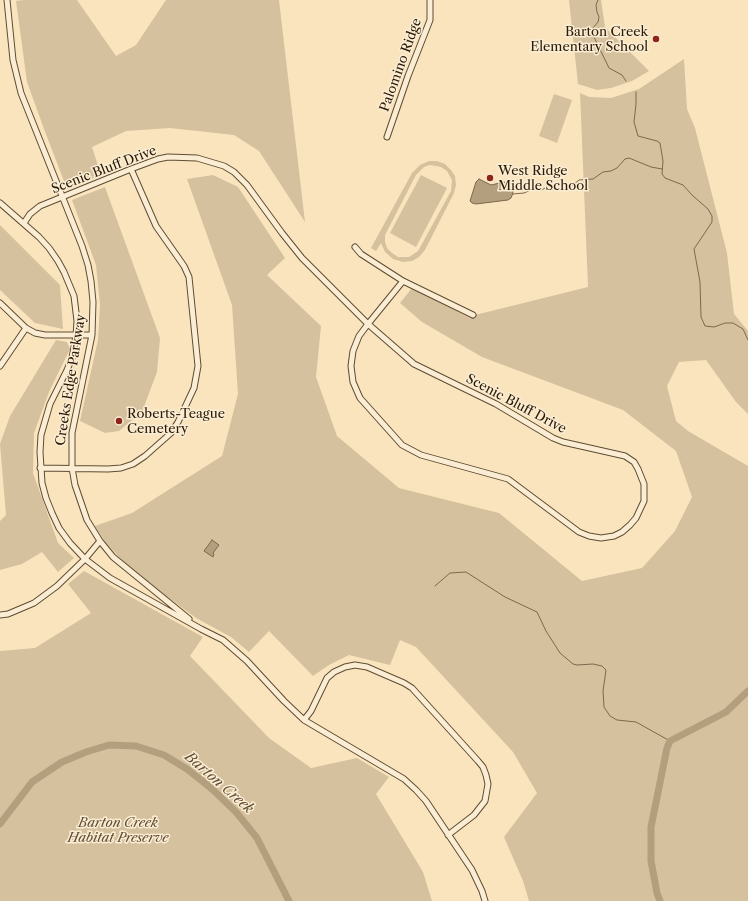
<!DOCTYPE html>
<html>
<head>
<meta charset="utf-8">
<style>
  body { margin:0 }
  canvas { display:block; background:#f9e4bd }
</style>
</head>
<body>
<canvas width="748" height="901"></canvas>
<script>
const ctx = document.querySelector('canvas').getContext('2d');
ctx.lineJoin = 'round';
function fill(path, color) { ctx.fillStyle = color; ctx.fill(path, 'evenodd'); }
const shape = rows => new Path2D(rows.map(r => 'M' + r).join(''));
function strokePath(path, color, width, dash) { ctx.strokeStyle = color; ctx.lineWidth = width; ctx.lineCap = dash ? 'butt' : 'round'; ctx.setLineDash(dash || []); ctx.stroke(path); }
function write(font, color, halo, rows, align = 'center') {
  ctx.font = font + ' "Libre Caslon Text",serif'; ctx.lineWidth = 3; ctx.setLineDash([]); ctx.textBaseline = 'middle'; ctx.strokeStyle = halo; ctx.fillStyle = color; for (const [text, x, y, turn = 0] of rows) {
    ctx.save(); ctx.translate(x, y); ctx.rotate((+turn || 0) * Math.PI / 180); ctx.textAlign = isNaN(turn) ? turn : align; if (halo) ctx.strokeText(text, 0, 0); ctx.fillText(text, 0, 0); ctx.restore();
  }
}
const green = shape([
  [24,0,77,0,116,56,136,45,166,0,279,0,305,222,259,151,234,135,170,128,126,131,92,147,101,175,67,189,44,129,27,82,16,1],
  [569,0,601,0,605,27,649,71,632,81,611,88,597,90,578,84],
  [684,59,687,109,695,128,727,253,734,314,748,331,748,414,736,402,706,360,679,362,667,386,676,421,688,431,748,466,748,901,529,901,523,881,504,837,537,793,513,752,416,647,400,640,390,665,349,655,329,665,313,676,269,631,249,652,231,637,196,618,169,598,168,599,129,568,106,543,95,526,132,513,222,456,238,394,232,305,187,179,213,175,238,187,285,258,267,275,321,326,316,377,337,436,399,488,499,513,582,581,642,568,675,531,692,497,676,451,623,410,482,357,422,322,400,303,412,288,470,318,475,315,588,287,580,93,589,97,611,98,639,89],
  [554,94,572,100,557,143,539,136],
  [429,161,437,161,445,164,451,170,455,176,456,185,454,193,425,250,419,257,412,261,403,262,393,259,385,252,381,243,376,251,371,248,412,173,420,165],
  [430,165,441,167,447,171,452,180,451,191,418,251,409,257,398,257,392,253,387,248,385,242,385,235,416,175,424,167],
  [421,175,447,188,416,247,390,233],
  [105,187,160,338,157,372,142,412,119,431,105,433,80,421,98,340,100,305,96,265,72,200],
  [0,225,60,285,63,329,35,323,0,290],
  [56,340,67,342,70,349,49,392,34,433,33,473,58,543,74,558,58,572,42,552,22,564,0,570,0,521,6,515,0,444,10,416],
  [84,571,203,637,190,656,269,738,311,768,357,758,389,777,376,794,423,872,432,901,0,901,0,651,35,648,91,613,68,584]
]);
const water = shape([
  [479,179,491,185,504,182,508,184,512,188,513,193,511,198,508,200,476,204,472,203,470,201,476,182,479,179],
  [212,540,219,545,213,553,214,554,213,557,204,551,212,540]
]);
const stream = shape([
  [598,0,596,5,597,12,599,17,598,22,593,28,593,35,609,68,622,75,626,81],
  [636,92,636,104,634,122,638,136,657,141,660,143,663,161,662,174,665,178,683,185,692,195,708,209,712,216,712,222,694,249,700,282,701,317,705,326,714,327,725,323,733,323,743,329,748,340],
  [513,194,524,193,531,190,541,190,552,185,573,185,579,180,593,179,603,172,611,171,617,168,625,159,629,158,651,167,662,169],
  [435,586,450,573,466,572,505,597,537,612,546,631,560,653,573,664,577,665,593,664,602,666,606,670,603,691,604,707,610,716,617,720,636,722,670,741]
]);
const river = shape([
  [0,824,32,782,62,762,86,752,109,745,136,746,164,755,187,769,212,789,236,812,257,838,289,901],
  [660,901,657,893,651,861,651,827,667,748,670,741,726,712,748,691]
]);
const street = shape([
  [7,0,13,60,21,93,82,246,88,265,91,281,93,302,92,335,72,433,72,468,75,485,87,520,100,541,113,557,189,619],
  [387,137,408,76,430,20,430,0],
  [0,203,39,237,49,248,58,261,64,272,74,296,77,321,76,336,72,358,67,370,50,404,41,435,40,452,42,483,46,498,52,513,59,528,70,543,85,559,110,578,201,629,223,640,247,661,284,701,304,720,404,779,416,790,426,801,472,870,482,891,485,901],
  [24,223,30,214,40,206,131,169,158,159,168,157,197,158,224,166,234,172,247,185,282,233,302,258,368,324,403,281],
  [355,247,361,254,403,281,473,315],
  [0,303,26,328,35,333,45,335,92,335],
  [368,324,414,364,496,404,553,438,563,442,625,456,634,462,638,469,644,484,644,501,636,518,630,525,622,532,614,536,601,538,589,536,579,532,508,479,421,455,402,445,360,398,353,382,351,366,353,351,359,336,368,324],
  [0,366,26,328],
  [40,468,108,469,121,468,133,464,145,456,171,433,178,422,194,388,198,366,189,277,184,266,156,226,131,169],
  [0,615,8,614,34,603,57,586,85,559,100,541],
  [304,720,311,711,327,678,334,672,345,667,355,665,367,667,404,683,412,688,478,761,483,767,486,775,488,784,485,801,474,815,448,835]
]);
const markers = [
  [656,39,4,"#8f2418"],
  [490,178,4,"#8f2418"],
  [119,421,4,"#8f2418"]
];
const poiNames = [
  ["Barton Creek",648,32,"right"],
  ["Elementary School",648,47,"right"],
  ["West Ridge",498,171],
  ["Middle School",498,186],
  ["Roberts-Teague",127,414],
  ["Cemetery",127,429]
];
const streetNames = [
  ["Palomino Ridge",401,65,-70],
  ["Scenic Bluff Drive",104,170,-21],
  ["Creeks Edge Parkway",71,380,-81],
  ["Scenic Bluff Drive",516,404,28]
];
const parkNames = [
  ["Barton Creek",118,823],
  ["Habitat Preserve",118,838]
];
const waterNames = [
  ["Barton Creek",219,783,41]
];
fill(green, '#d6c19e');
fill(water, '#b39f7e');
strokePath(water, '#7c694d', 1);
strokePath(stream, '#7c694d', 1);
strokePath(river, '#b39f7e', 7);
strokePath(street, '#5e4c32', 7);
strokePath(street, '#fbedd4', 5);
for (const [x, y, r, color] of markers) { const dot = new Path2D(); dot.arc(x, y, r, 0, 2 * Math.PI); ctx.fillStyle = color; ctx.fill(dot); strokePath(dot, '#fbedd4', 1.5); }
write('13px', '#2a1904', '#fbedd4', poiNames, 'left');
write('13px', '#2a1904', '#fbedd4', streetNames);
write('italic 13px', '#5e4b32', '#fbedd4', parkNames);
write('italic 14px', '#614f35', '#fbedd4', waterNames);
</script>
</body>
</html>
